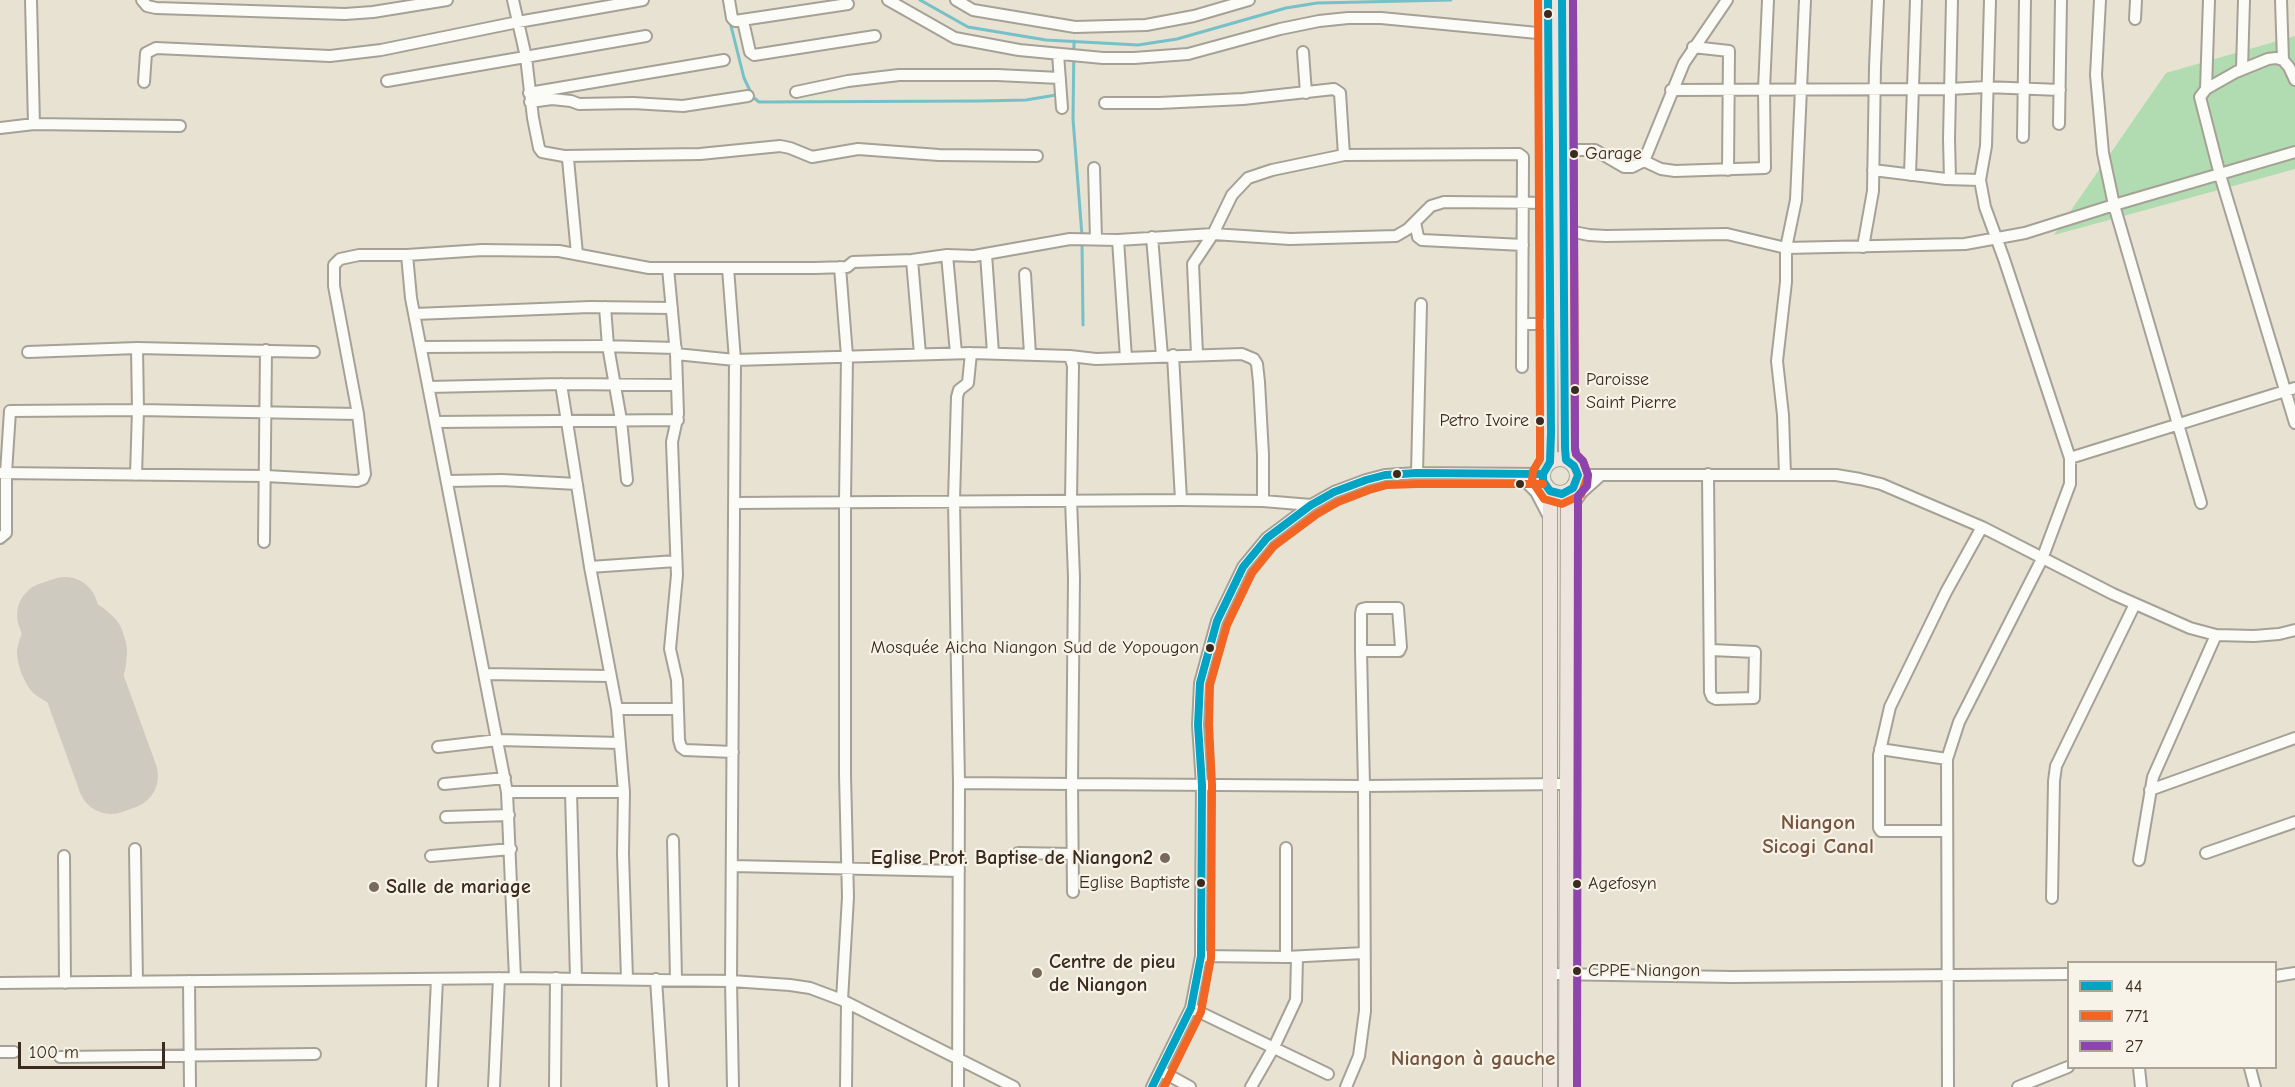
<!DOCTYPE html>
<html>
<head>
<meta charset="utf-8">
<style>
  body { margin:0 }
  #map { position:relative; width:2295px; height:1087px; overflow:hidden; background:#e7e2d2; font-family:"Comic Neue",sans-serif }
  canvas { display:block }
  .legend { position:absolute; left:2067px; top:961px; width:210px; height:108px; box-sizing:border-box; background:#f7f3e8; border:2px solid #aca397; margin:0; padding:8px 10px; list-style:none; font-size:18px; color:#3b2a1e }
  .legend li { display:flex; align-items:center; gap:12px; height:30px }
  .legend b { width:30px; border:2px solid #aca397 }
  .scale { position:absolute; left:18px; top:1042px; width:147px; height:27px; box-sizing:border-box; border:3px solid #3b2a1e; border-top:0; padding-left:8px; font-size:18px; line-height:21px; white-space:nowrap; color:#3b2a1e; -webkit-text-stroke:4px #f7f3e8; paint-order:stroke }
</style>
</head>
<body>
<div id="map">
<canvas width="2295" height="1087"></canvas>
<ul class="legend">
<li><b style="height:8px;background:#03a3c5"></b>44</li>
<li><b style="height:8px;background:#f26522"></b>771</li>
<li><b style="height:8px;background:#8e44ad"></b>27</li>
</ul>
<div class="scale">100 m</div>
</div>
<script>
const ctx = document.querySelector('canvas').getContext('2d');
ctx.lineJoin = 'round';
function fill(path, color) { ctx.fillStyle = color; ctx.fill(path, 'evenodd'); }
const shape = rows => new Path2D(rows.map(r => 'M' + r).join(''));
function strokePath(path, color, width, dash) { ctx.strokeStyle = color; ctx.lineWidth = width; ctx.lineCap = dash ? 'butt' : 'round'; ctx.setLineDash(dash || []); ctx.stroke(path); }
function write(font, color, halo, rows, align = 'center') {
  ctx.font = font + ' "Comic Neue",sans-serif'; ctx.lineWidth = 4.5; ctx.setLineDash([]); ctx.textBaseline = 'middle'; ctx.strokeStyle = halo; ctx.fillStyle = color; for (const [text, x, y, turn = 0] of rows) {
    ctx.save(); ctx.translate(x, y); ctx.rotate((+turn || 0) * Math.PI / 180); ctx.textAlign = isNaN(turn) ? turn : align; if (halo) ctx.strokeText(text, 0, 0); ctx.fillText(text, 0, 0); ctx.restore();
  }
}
const green = shape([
  [2295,36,2295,169,2054,235,2166,73]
]);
const stream = shape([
  [920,0,968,27,1046,40,1138,45,1177,39,1286,8,1317,3,1451,0],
  [730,22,744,78,753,97,759,102,980,101,1026,100,1056,95],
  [1074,41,1073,119,1082,236],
  [1082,243,1083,325]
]);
const runway = shape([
  [65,610,73,632,83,634,91,641,94,651,93,662,87,671,125,776,111,781,73,676,64,674,56,669,52,661,50,653,53,644,58,637,50,615,65,610]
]);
const minor = shape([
  [31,0,34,124],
  [142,0,147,6,156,8,345,14,373,12,447,0],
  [513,0,526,57,533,118,539,148,542,152,564,156,568,159,577,254],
  [729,0,732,18,735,21,848,4],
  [888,0,955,38,1019,50,1103,58,1134,58,1188,54,1280,29,1319,21,1348,18,1381,18,1548,34],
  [956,0,973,10,1075,27,1146,25,1194,16,1249,0],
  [2100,0,2096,75,2103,153,2114,205,2201,503],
  [2281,0,2283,60],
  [2135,19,2136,0],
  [743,21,750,52,754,55,875,36],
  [1693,47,1729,51,1728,170],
  [1303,52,1306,93],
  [1058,54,1062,108],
  [2242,69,2244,0],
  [2295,80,2289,67,2283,60,2276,58,2268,59,2236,72,2206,89,2200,97,2220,175,2295,423],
  [387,81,646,36],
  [144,82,146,53,156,48,330,56,381,50,518,22,643,0],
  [2206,89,2209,0],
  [1671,90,1950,89,1986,87,2060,90],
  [796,92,848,81,899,75,997,75,1060,78],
  [529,93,724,60],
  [530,102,552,99,571,101,579,104,633,103,683,106,748,96],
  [1105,103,1159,103,1243,99,1334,89,1340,93,1344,155],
  [2059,124,2061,0],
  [0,128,34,124,180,126],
  [2023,137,2025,0],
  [1564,150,1595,150,1624,167,1632,167,1644,161,1684,63,1727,0],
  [564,156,700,154,780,146,790,148,812,157,858,149,939,155,1037,156],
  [1644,161,1661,169,1675,171,1765,168,1764,89,1768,0],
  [1094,168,1096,239],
  [1873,170,1946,179,1980,180,1985,207,2004,259,2070,458],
  [1910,175,1916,0],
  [1950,179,1949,139,1952,0],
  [1980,180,1986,146,1990,0],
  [1415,222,1418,237,1422,240,1523,245],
  [1564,230,1589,235,1606,236,1727,234,1786,248,1965,244,2025,233,2114,205,2295,152],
  [1152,237,1162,356],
  [1118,240,1126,358],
  [1863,247,1873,191,1875,67,1878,0],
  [986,254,993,353],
  [407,255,411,298,507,792,515,978],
  [947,255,956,353],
  [912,260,920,354],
  [840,267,847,356,845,501,845,775,848,897,842,1000],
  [668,268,676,354,678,414,672,442,677,575,670,649,677,680,679,740,681,747,685,750,733,752],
  [728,268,735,360,731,981,733,1087],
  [1025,274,1030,354],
  [605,307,608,346,621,420,627,480],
  [415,314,590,307,672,308],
  [1524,324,1551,324],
  [421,347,602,346,676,348],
  [28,352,137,348,314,352],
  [676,354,735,360,971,353,1070,356,1073,366,1071,500,1074,577,1072,784,959,783],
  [1197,354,1193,264,1213,234,1232,195,1248,178,1272,170,1344,155,1519,154,1523,157,1522,367],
  [1173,355,1181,500],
  [1070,356,1096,359,1242,354,1254,359,1257,364,1259,382,1263,455,1263,501],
  [561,384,590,567,617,709,624,792,623,854,627,979],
  [429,387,561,384,677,385],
  [436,422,678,420],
  [0,473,266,476,357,481,363,479,365,474,358,414,334,286,334,265,340,259,359,255,407,255,482,250,559,251,649,268,815,268,847,267,853,262,912,260,947,255,974,256,1070,239,1118,240,1213,234,1290,239,1396,236,1408,229,1431,206,1444,202,1558,203],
  [1417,473,1421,304],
  [1708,474,1710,692,1712,697,1716,699,1754,698,1755,652,1711,650],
  [136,475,138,410,137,348],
  [1519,475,1536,492,1548,515],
  [1578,475,1836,475,1860,479,1881,484,1982,527,2113,594,2190,628,2216,635,2254,636,2279,634,2295,630],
  [1785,475,1783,415,1777,361,1786,282,1786,248,1796,200,1805,0],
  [448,481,502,480,577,484],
  [735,503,1181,500,1263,501,1311,505],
  [1568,512,1582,492,1600,476],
  [0,538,6,533,6,473,10,411,138,410,358,414],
  [264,542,266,350],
  [590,567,676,561],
  [486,674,609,676],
  [617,709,678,709],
  [438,747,498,740,620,743],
  [1880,749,1947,759],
  [444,784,505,778],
  [2150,790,2295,738],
  [507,792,571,792,576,978],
  [571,792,624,792],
  [446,817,509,815],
  [1946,831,1881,831,1879,828,1879,755,1890,707,1946,592,1982,527],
  [673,840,676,979],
  [135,849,137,982],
  [1018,853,1072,854],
  [2206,853,2295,822],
  [64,856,65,983],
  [431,856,511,849],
  [2139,860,2153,777,2216,635],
  [733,866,959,871],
  [1073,892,1072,784,1364,786,1566,784],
  [2052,898,2054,781,2056,766,2135,604],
  [1201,956,1286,957,1364,953],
  [1286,957,1286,848],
  [1551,974,1732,977,2068,974],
  [2276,976,2295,973],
  [656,979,663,1087],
  [189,981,190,1087],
  [0,983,515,978,731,981,790,985,810,988,842,1000,1014,1087],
  [1191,1008,1328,1074],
  [0,1052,14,1052],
  [60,1057,315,1054],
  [2139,1068,2141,1087],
  [2250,1068,2255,1087],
  [1161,1071,1190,1087],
  [432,1087,437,979],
  [494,1087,499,978],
  [555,1087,556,978],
  [846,1087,847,1003],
  [958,1087,959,783,954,500,957,397,959,390,968,383,971,353],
  [1152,1087,1191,1008,1198,972,1201,956,1201,919,1202,785,1198,725,1200,683,1217,621,1243,567,1267,538,1311,505,1334,492,1366,480,1385,475,1417,473,1543,474],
  [1251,1087,1274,1047,1296,1000,1297,957],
  [1346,1087,1359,1056,1365,1011,1364,786,1361,651,1361,614,1362,609,1366,608,1398,608,1401,647,1399,651,1361,651],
  [1948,1087,1947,759,1959,722,2042,559,2070,484,2070,458,2295,388],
  [2018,1087,2068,1067]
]);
const major = shape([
  [1548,0,1551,300,1550,462],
  [1562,0,1566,460],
  '1543 476a17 17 0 1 1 34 0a17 17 0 1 1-34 0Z',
  [1550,1087,1550,491],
  [1566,1087,1568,492]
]);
const bus1 = shape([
  [1548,0,1551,433,1550,462,1543,474,1543,481,1550,491,1562,494,1573,488,1578,475,1574,466,1566,460,1565,448,1562,0],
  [1152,1087,1191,1008,1201,956,1202,785,1198,725,1200,683,1217,621,1243,567,1267,538,1311,505,1334,492,1366,480,1385,475,1417,473,1543,474]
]);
const bus2 = shape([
  [1538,0,1540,433,1540,459,1533,471,1532,481,1544,499,1562,504,1581,495,1588,475,1583,461,1576,454,1575,448,1573,0],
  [1164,1087,1201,1012,1211,958,1212,785,1209,725,1210,685,1227,625,1252,573,1274,546,1317,514,1338,502,1369,490,1387,485,1417,484,1543,484]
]);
const bus3 = shape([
  [1573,0,1575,448,1576,454,1583,461,1588,475,1587,486,1578,496,1577,1087]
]);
const markers = [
  [1548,14,5,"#3b2a1e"],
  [1574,154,5,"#3b2a1e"],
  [1575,390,5,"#3b2a1e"],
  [1540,421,5,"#3b2a1e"],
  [1397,474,5,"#3b2a1e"],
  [1520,484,5,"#3b2a1e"],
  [1210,648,5,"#3b2a1e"],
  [1165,858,6,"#776a5d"],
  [1201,883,5,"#3b2a1e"],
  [1577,884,5,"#3b2a1e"],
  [374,887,6,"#776a5d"],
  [1577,971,5,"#3b2a1e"],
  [1037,973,6,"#776a5d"]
];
const busNames = [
  ["Garage",1585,154],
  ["Paroisse",1586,380],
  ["Saint Pierre",1586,403],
  ["Petro Ivoire",1529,421,"right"],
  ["Mosquée Aicha Niangon Sud de Yopougon",1199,648,"right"],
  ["Eglise Baptiste",1190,883,"right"],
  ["Agefosyn",1588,884],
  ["CPPE Niangon",1588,971]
];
const poiNames = [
  ["Eglise Prot. Baptise de Niangon2",1153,858,"right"],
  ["Salle de mariage",386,887],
  ["Centre de pieu",1049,962],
  ["de Niangon",1049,985]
];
const neighbourhoodNames = [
  ["Niangon",1818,823],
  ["Sicogi Canal",1818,847],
  ["Niangon à gauche",1473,1059]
];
fill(green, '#b1dbb0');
strokePath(stream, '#76c0c7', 3);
strokePath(runway, '#cecac0', 66);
strokePath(minor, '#a6a196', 14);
strokePath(major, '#a6a196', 16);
strokePath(minor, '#fbfbf8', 10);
strokePath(major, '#ede5dd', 14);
strokePath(bus1, '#03a3c5', 8);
strokePath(bus2, '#f26522', 8);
strokePath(bus3, '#8e44ad', 8);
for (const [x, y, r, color] of markers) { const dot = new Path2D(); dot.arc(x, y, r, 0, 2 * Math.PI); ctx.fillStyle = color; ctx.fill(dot); strokePath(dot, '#f7f3e8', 2); }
write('18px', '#3b2a1e', '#f7f3e8', busNames, 'left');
write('bold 20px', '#3b2a1e', '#f7f3e8', poiNames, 'left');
write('bold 21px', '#76553e', '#f7f3e8', neighbourhoodNames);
</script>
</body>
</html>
